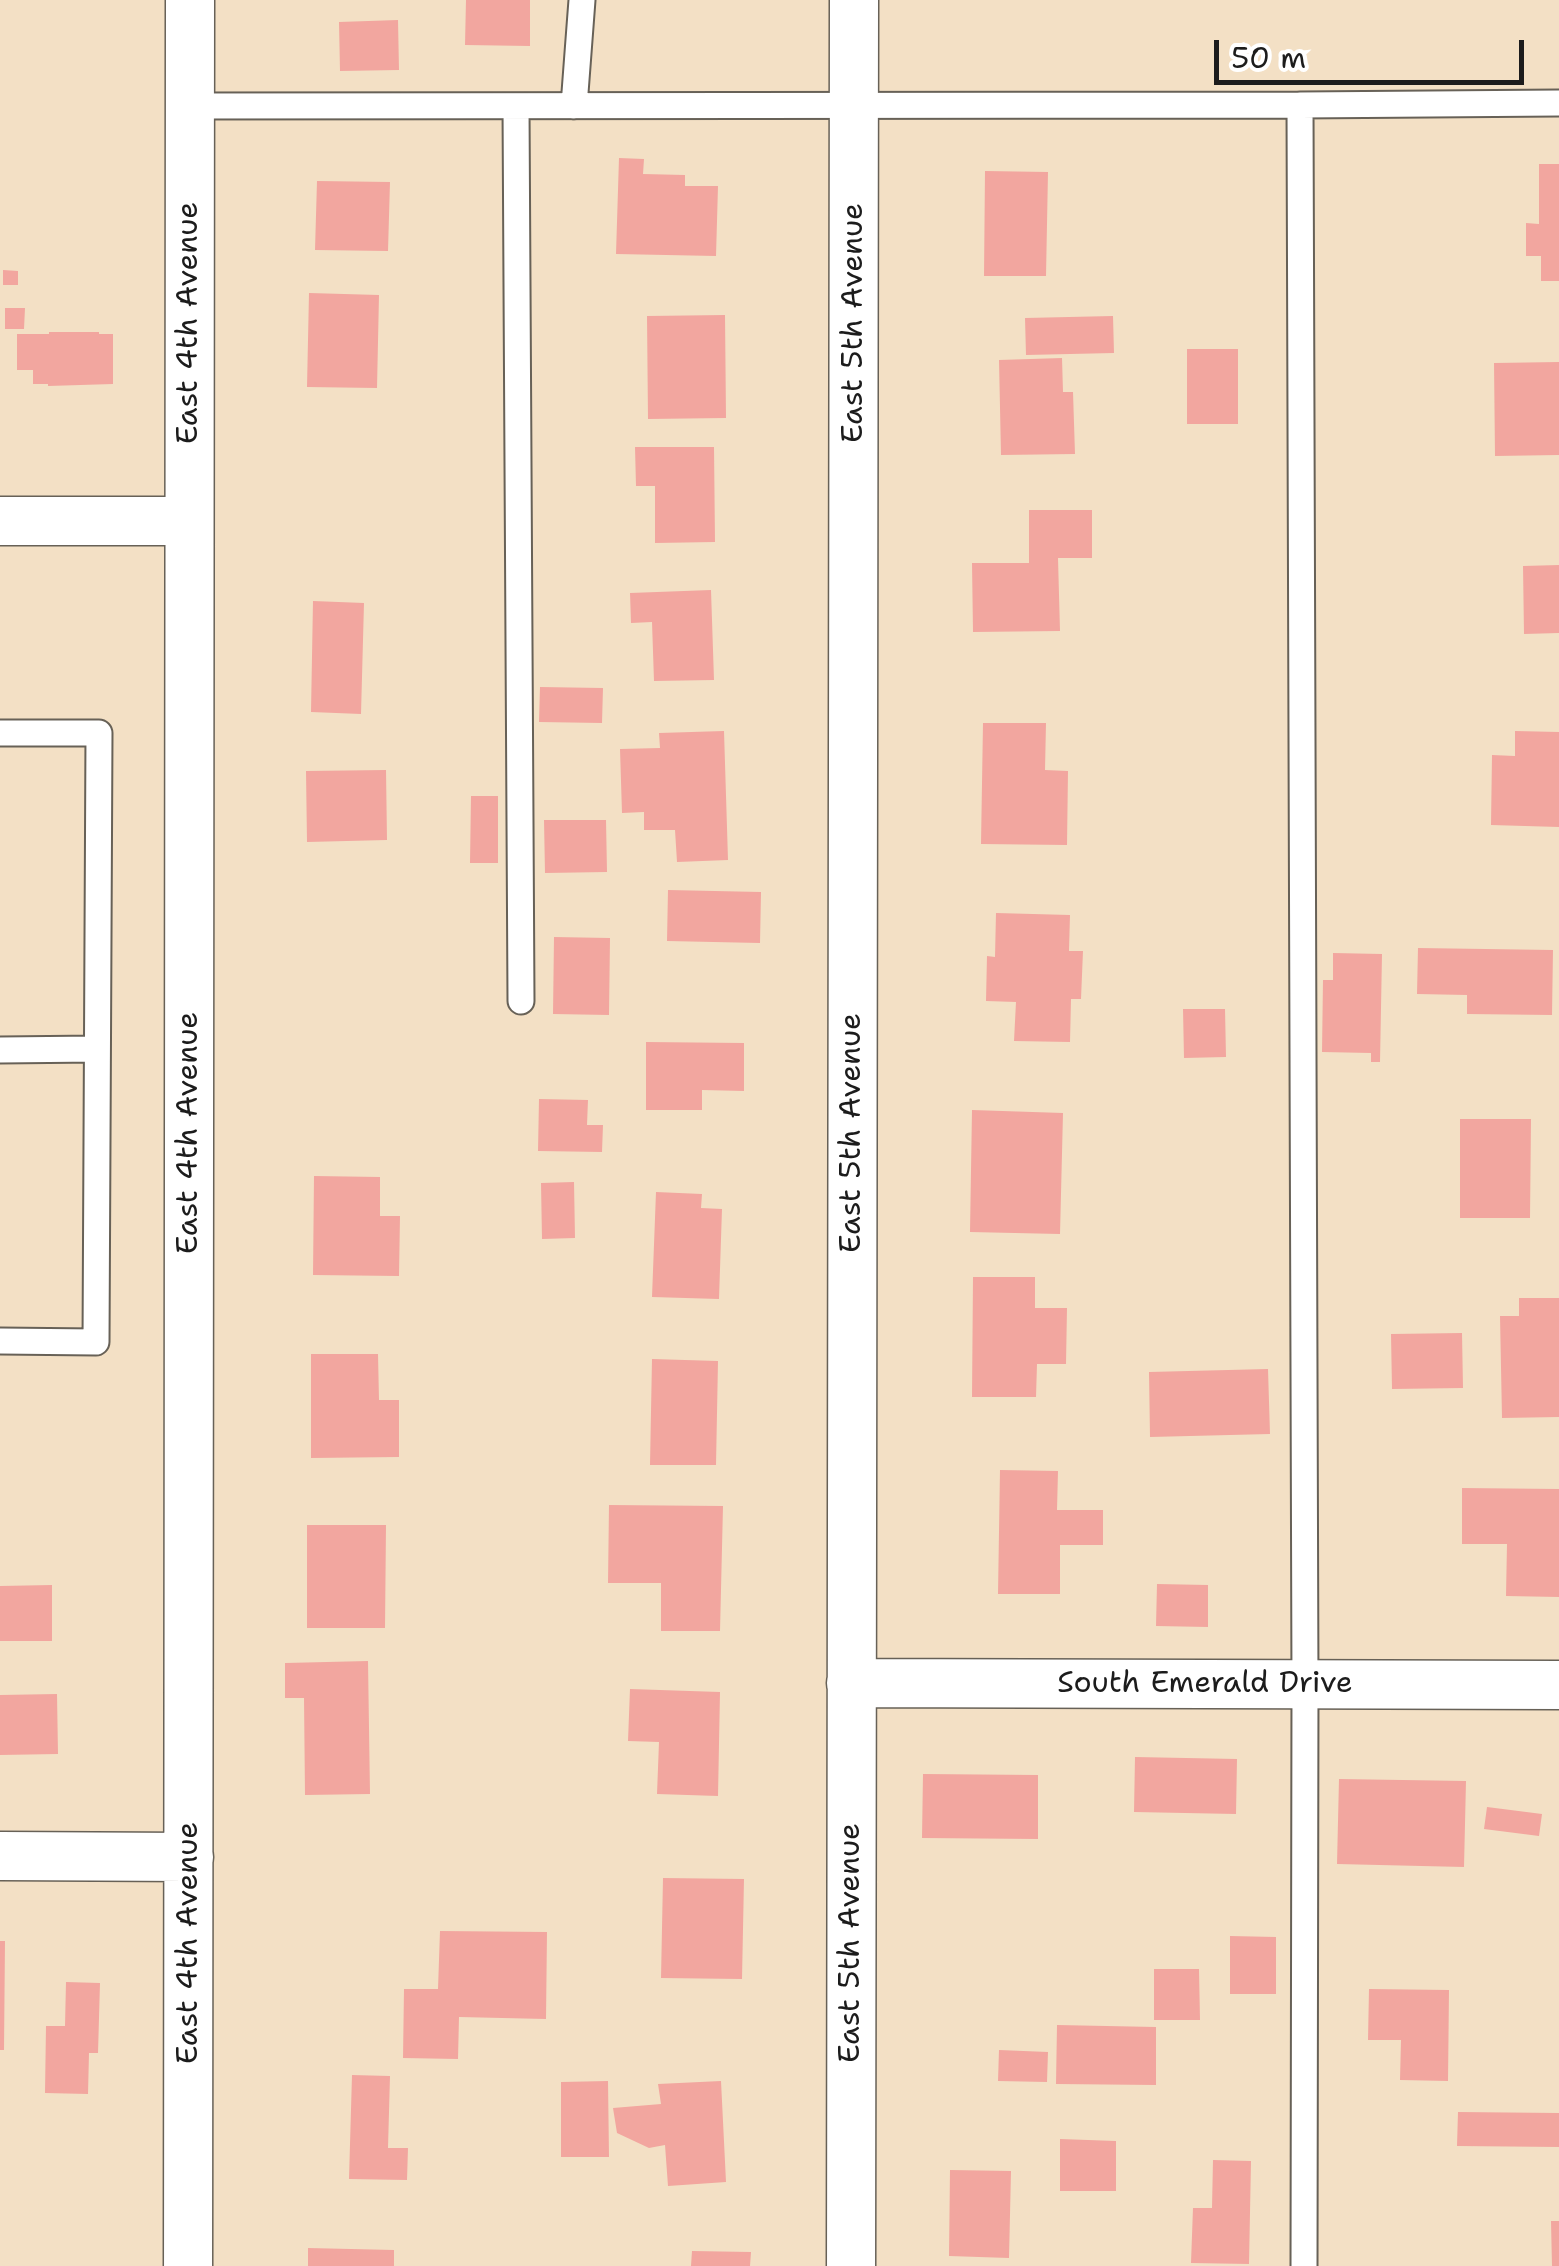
<!DOCTYPE html>
<html>
<head>
<meta charset="utf-8">
<style>
  body { margin:0 }
  #map { position:relative; width:1559px; height:2266px; overflow:hidden; background:#f3e0c5; font-family:"Shantell Sans",sans-serif }
  canvas { display:block }
  .scale { position:absolute; left:1214px; top:40px; width:310px; height:45px; box-sizing:border-box; border:5px solid #1c1c1c; border-top:0; padding-left:12px; font-size:30px; line-height:35px; white-space:nowrap; color:#1c1c1c; -webkit-text-stroke:8px #fff; paint-order:stroke }
</style>
</head>
<body>
<div id="map">
<canvas width="1559" height="2266"></canvas>
<div class="scale">50 m</div>
</div>
<script>
const ctx = document.querySelector('canvas').getContext('2d');
ctx.lineJoin = 'round';
function fill(path, color) { ctx.fillStyle = color; ctx.fill(path, 'evenodd'); }
const shape = rows => new Path2D(rows.map(r => 'M' + r).join(''));
function strokePath(path, color, width, dash) { ctx.strokeStyle = color; ctx.lineWidth = width; ctx.lineCap = dash ? 'butt' : 'round'; ctx.setLineDash(dash || []); ctx.stroke(path); }
function write(font, color, halo, rows, align = 'center') {
  ctx.font = font + ' "Shantell Sans",sans-serif'; ctx.lineWidth = 8; ctx.setLineDash([]); ctx.textBaseline = 'middle'; ctx.strokeStyle = halo; ctx.fillStyle = color; for (const [text, x, y, turn = 0] of rows) {
    ctx.save(); ctx.translate(x, y); ctx.rotate((+turn || 0) * Math.PI / 180); ctx.textAlign = isNaN(turn) ? turn : align; if (halo) ctx.strokeText(text, 0, 0); ctx.fillText(text, 0, 0); ctx.restore();
  }
}
const building = shape([
  [466,0,530,0,530,46,465,45],
  [398,20,399,70,340,71,339,22],
  [619,158,644,159,643,174,685,175,685,186,718,186,716,256,616,254],
  [1539,164,1559,164,1559,281,1541,281,1541,256,1526,256,1526,223,1539,224],
  [985,171,1048,172,1046,276,984,276],
  [317,181,390,182,388,251,315,250],
  [3,270,18,271,18,285,3,285],
  [309,293,379,295,377,388,307,387],
  [5,308,25,308,24,329,5,329],
  [725,315,726,418,648,419,647,316],
  [1113,316,1114,353,1026,355,1025,318],
  [49,332,99,332,99,334,113,334,113,384,48,386,48,384,33,384,33,370,17,370,17,334,49,334],
  [1187,349,1238,349,1238,424,1187,424],
  [1062,358,1063,392,1073,392,1075,454,1001,455,999,360],
  [1559,362,1559,455,1495,456,1494,363],
  [635,447,714,447,715,542,655,543,655,486,636,486],
  [1029,510,1092,510,1092,558,1058,558,1060,631,973,632,972,563,1029,563],
  [1559,565,1559,633,1524,634,1523,566],
  [711,590,714,680,654,681,652,622,631,623,630,593],
  [313,601,364,603,361,714,311,712],
  [540,687,603,688,602,723,539,722],
  [983,723,1046,723,1045,770,1068,771,1067,845,981,844],
  [724,731,728,860,677,862,675,830,644,830,644,812,622,813,620,749,660,748,659,733],
  [1515,731,1559,732,1559,827,1491,825,1492,755,1515,756],
  [386,770,387,840,307,842,306,771],
  [471,796,498,796,498,863,470,863],
  [544,820,606,820,607,872,545,873],
  [668,890,761,892,760,943,667,941],
  [996,913,1070,915,1069,951,1083,951,1081,999,1071,999,1070,1042,1014,1041,1016,1002,986,1001,987,956,995,957],
  [554,937,610,938,609,1015,553,1014],
  [1418,948,1553,950,1552,1015,1467,1014,1467,995,1417,994],
  [1333,953,1382,954,1380,1062,1371,1062,1371,1053,1322,1052,1323,980,1333,980],
  [1183,1009,1225,1009,1226,1057,1184,1058],
  [646,1042,744,1043,744,1091,702,1090,702,1110,646,1110],
  [539,1099,588,1100,587,1125,603,1125,602,1152,538,1151],
  [972,1110,1063,1113,1060,1234,970,1232],
  [1460,1119,1531,1119,1530,1218,1460,1218],
  [314,1176,380,1177,380,1216,400,1216,399,1276,313,1275],
  [574,1182,575,1238,542,1239,541,1183],
  [656,1192,702,1194,701,1208,722,1209,719,1299,652,1297],
  [973,1277,1035,1277,1035,1308,1067,1308,1066,1364,1037,1364,1036,1397,972,1397],
  [1519,1298,1559,1298,1559,1417,1502,1418,1500,1316,1519,1316],
  [1462,1333,1463,1388,1392,1389,1391,1334],
  [311,1354,378,1354,379,1400,399,1400,399,1457,311,1458],
  [652,1359,718,1361,716,1465,650,1465],
  [1268,1369,1270,1434,1150,1437,1149,1372],
  [1000,1470,1058,1471,1057,1510,1103,1510,1103,1545,1060,1545,1060,1594,998,1594],
  [1462,1488,1559,1489,1559,1597,1506,1596,1507,1544,1462,1544],
  [609,1505,723,1506,720,1631,661,1631,661,1583,608,1583],
  [307,1525,386,1525,385,1628,307,1628],
  [1157,1584,1208,1585,1208,1627,1156,1626],
  [52,1585,52,1641,0,1641,0,1586],
  [368,1661,370,1794,305,1795,304,1698,285,1698,285,1663],
  [630,1689,720,1692,718,1796,657,1794,659,1742,628,1741],
  [57,1694,58,1754,0,1755,0,1695],
  [1135,1757,1237,1759,1236,1814,1134,1812],
  [923,1774,1038,1775,1038,1839,922,1838],
  [1339,1779,1466,1781,1464,1867,1337,1864],
  [1487,1807,1542,1814,1539,1836,1484,1829],
  [663,1878,744,1879,742,1979,661,1978],
  [440,1931,547,1932,546,2019,459,2017,458,2059,403,2058,404,1989,438,1989],
  [1230,1936,1276,1937,1276,1994,1230,1994],
  [0,1941,5,1941,4,2050,0,2050],
  [1154,1969,1199,1969,1200,2020,1154,2020],
  [66,1982,100,1983,98,2053,89,2053,88,2094,45,2093,46,2026,65,2026],
  [1369,1989,1449,1990,1448,2081,1400,2080,1401,2040,1368,2040],
  [1057,2025,1156,2027,1156,2085,1056,2084],
  [999,2050,1048,2052,1047,2082,998,2081],
  [352,2075,390,2076,388,2148,408,2148,407,2180,349,2179],
  [608,2081,609,2157,561,2157,561,2082],
  [721,2081,726,2182,668,2186,665,2145,649,2148,617,2133,613,2108,661,2104,658,2084],
  [1458,2112,1559,2113,1559,2147,1457,2146],
  [1060,2139,1116,2141,1116,2191,1060,2191],
  [1213,2160,1251,2161,1249,2264,1191,2263,1193,2208,1212,2208],
  [950,2170,1011,2171,1009,2258,949,2256],
  [1551,2221,1559,2221,1559,2266,1552,2266],
  [308,2248,394,2250,394,2266,308,2266],
  [692,2251,751,2252,750,2266,691,2266]
]);
const lane = shape([
  [1300,105,1559,103],
  [189,106,1300,105,1305,1684,1304,2266],
  [516,106,521,1001],
  [574,106,582,0],
  [0,733,99,733,96,1342,0,1341],
  [0,1050,97,1049]
]);
const street = shape([
  [0,521,189,521],
  [851,1683,1559,1685],
  [0,1856,189,1857],
  [188,2266,190,0],
  [851,2266,854,0]
]);
const streetNames = [
  ["East 4th Avenue",189,323,-90],
  ["East 5th Avenue",854,323,-90],
  ["East 4th Avenue",189,1133,-90],
  ["East 5th Avenue",852,1133,-90],
  ["South Emerald Drive",1205,1684],
  ["East 4th Avenue",189,1943,-90],
  ["East 5th Avenue",851,1943,-90]
];
fill(building, '#f2a69f');
strokePath(lane, '#676157', 29);
strokePath(street, '#676157', 51);
strokePath(lane, '#fff', 25);
strokePath(street, '#fff', 48);
write('30px', '#1c1c1c', '#fff', streetNames);
</script>
</body>
</html>
